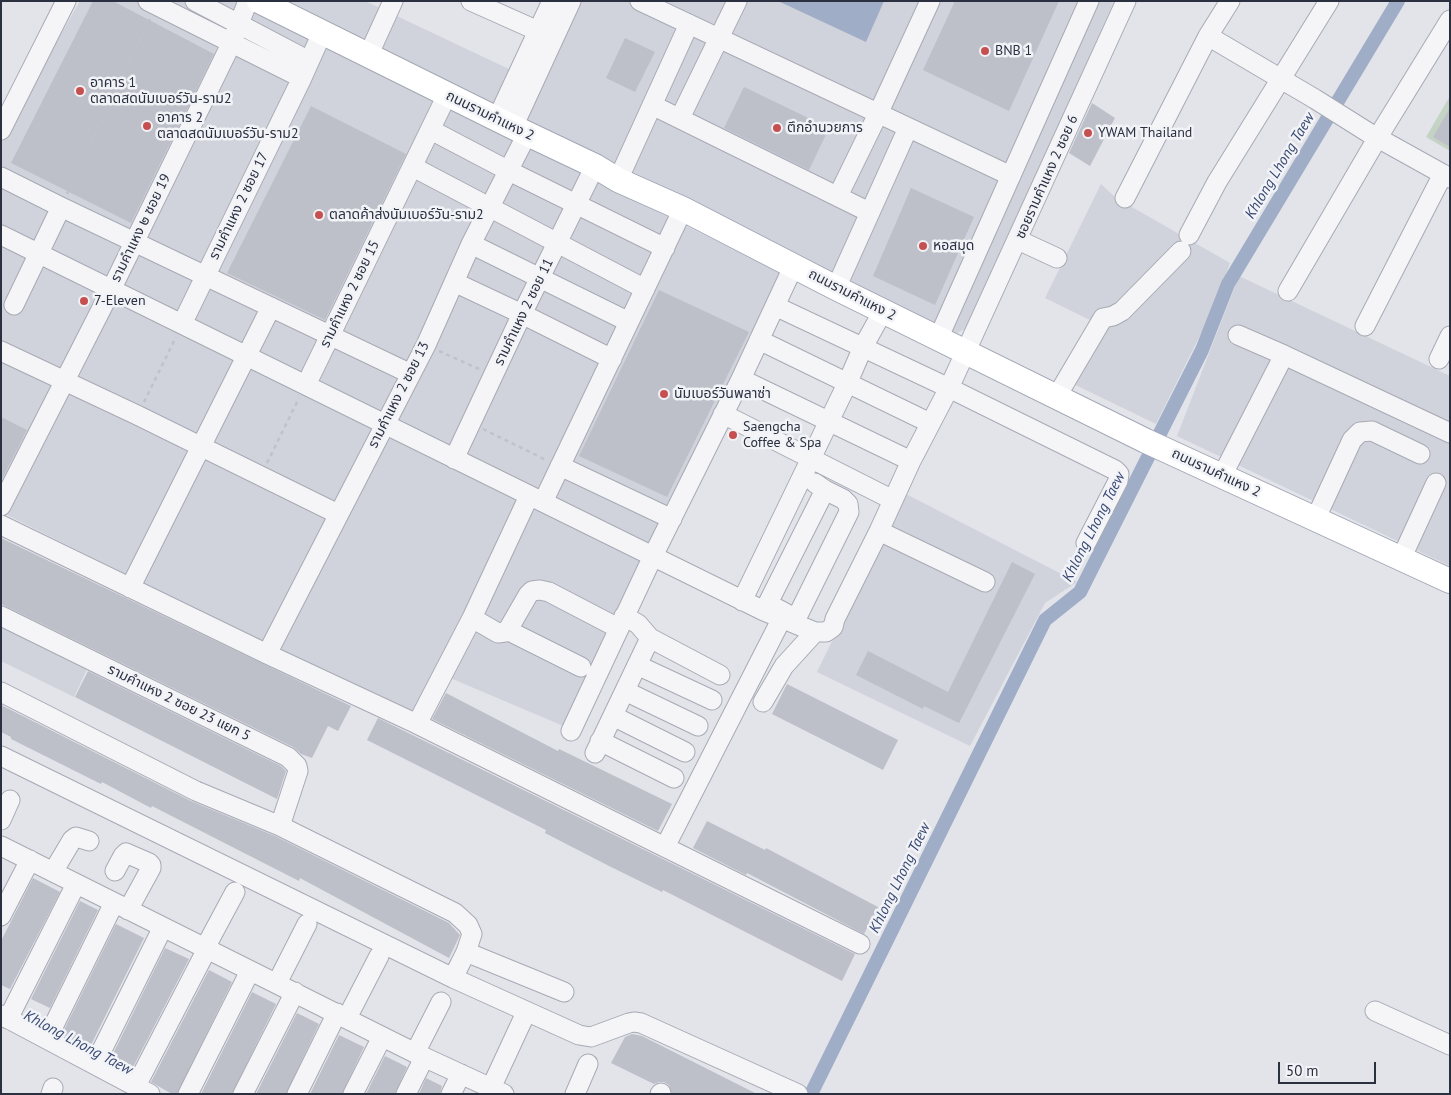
<!DOCTYPE html>
<html>
<head>
<meta charset="utf-8">
<style>
  body { margin:0 }
  #map { position:relative; width:1451px; height:1095px; overflow:hidden; background:#e2e4ea; font-family:"PT Sans",sans-serif }
  canvas { display:block }
  .frame { position:absolute; inset:0; border:2px solid #2b3041; pointer-events:none }
  .scale { position:absolute; left:1278px; top:1062px; width:98px; height:22px; box-sizing:border-box; border:2px solid #2b3041; border-top:0; padding-left:6px; font-size:15px; line-height:18px; white-space:nowrap; color:#2b3041; -webkit-text-stroke:4px #f2f3f7; paint-order:stroke }
</style>
</head>
<body>
<div id="map">
<canvas width="1451" height="1095"></canvas>
<div class="frame"></div>
<div class="scale">50 m</div>
</div>
<script>
const ctx = document.querySelector('canvas').getContext('2d');
ctx.lineJoin = 'round';
function fill(path, color) { ctx.fillStyle = color; ctx.fill(path, 'evenodd'); }
const shape = rows => new Path2D(rows.map(r => 'M' + r).join(''));
function strokePath(path, color, width, dash) { ctx.strokeStyle = color; ctx.lineWidth = width; ctx.lineCap = dash ? 'butt' : 'round'; ctx.setLineDash(dash || []); ctx.stroke(path); }
function write(font, color, halo, rows, align = 'center') {
  ctx.font = font + ' "PT Sans","Noto Sans Thai",sans-serif'; ctx.lineWidth = 5; ctx.setLineDash([]); ctx.textBaseline = 'middle'; ctx.strokeStyle = halo; ctx.fillStyle = color; for (const [text, x, y, turn = 0] of rows) {
    ctx.save(); ctx.translate(x, y); ctx.rotate((+turn || 0) * Math.PI / 180); ctx.textAlign = isNaN(turn) ? turn : align; if (halo) ctx.strokeText(text, 0, 0); ctx.fillText(text, 0, 0); ctx.restore();
  }
}
const built = shape([
  [80,1,237,1,794,280,580,733,436,672,413,717,1,512,1,139],
  [280,1,365,1,530,79,565,1,1114,1,968,327,954,335],
  [1101,184,1116,198,1230,263,1213,309,1156,424,1059,377,1090,320,1045,298],
  [1239,276,1450,376,1450,566,1177,436],
  [904,493,1077,582,1045,603,970,746,817,672],
  [1,624,87,669,74,697,1,661]
]);
const green = shape([
  [1450,96,1450,151,1426,137]
]);
const water = shape([
  [778,1,884,1,866,42]
]);
const canal = shape([
  [811,1094,1045,620,1080,592,1202,350,1228,284,1398,1]
]);
const building = shape([
  [93,1,113,1,214,54,131,223,11,163],
  [955,1,1059,1,1009,111,923,70],
  [625,38,655,52,635,92,606,78],
  [744,87,829,128,809,170,724,128],
  [1092,103,1115,118,1090,166,1069,153],
  [311,106,406,154,325,320,227,273],
  [1450,108,1450,147,1433,137],
  [911,188,974,217,935,305,873,276],
  [659,290,749,332,667,497,579,456],
  [1,417,27,430,1,481],
  [1,538,351,706,338,731,328,726,312,758,301,754,293,747,1,604],
  [1012,562,1035,574,959,723,924,706,923,709,856,675,868,651,948,692],
  [88,671,281,766,286,771,277,799,75,697],
  [787,684,898,740,883,770,772,714],
  [446,693,558,751,559,749,672,804,658,831,432,719],
  [1,705,191,801,275,836,449,923,460,935,449,958,300,878,299,881,152,806,151,808,102,782,101,784,11,739,11,737,1,732],
  [378,718,855,954,842,981,663,890,662,892,609,866,545,833,546,830,367,740],
  [707,821,765,850,766,848,878,907,864,934,747,873,746,875,693,848],
  [33,878,60,892,10,989,1,985,1,941],
  [80,901,98,910,50,1008,31,999],
  [116,924,144,938,89,1049,62,1034],
  [165,948,189,959,131,1071,110,1060],
  [209,970,232,982,177,1094,172,1094,151,1082],
  [252,992,276,1004,232,1094,201,1094],
  [297,1013,319,1024,286,1094,256,1094],
  [632,1034,642,1036,757,1094,672,1094,669,1085,664,1082,659,1082,654,1084,611,1063,625,1037],
  [339,1035,364,1047,342,1094,310,1094],
  [385,1056,407,1067,395,1094,366,1094],
  [426,1078,442,1086,440,1094,419,1094]
]);
const path = shape([
  [67,194,150,19],
  [439,351,479,369],
  [144,402,176,337],
  [483,429,546,460],
  [267,463,299,398]
]);
const minor = shape([
  [148,1,302,78],
  [195,1,309,61],
  [471,1,538,31],
  [640,1,1011,176],
  [1208,36,1315,99,1369,133,1450,178],
  [368,56,393,1],
  [652,105,869,212],
  [680,118,737,1],
  [497,119,552,1],
  [513,127,571,1],
  [1,130,66,1],
  [431,130,509,171,665,248],
  [413,167,645,289],
  [1,177,61,207,411,374],
  [618,180,689,24],
  [838,196,878,114,930,1],
  [1125,198,1208,36,1230,1],
  [1,235,764,611,815,632,826,632,833,627,835,619,879,531,911,461,949,388,1126,1],
  [1189,235,1217,182,1329,1],
  [1018,240,1057,258],
  [471,244,629,322],
  [454,282,522,314,612,359],
  [836,288,908,128],
  [1288,291,1378,137,1450,20],
  [14,305,61,207],
  [775,306,949,388,1115,470,1119,474,1118,481,1086,543],
  [182,324,301,80,322,33],
  [1365,326,1443,174],
  [1238,335,1284,355,1450,433],
  [938,339,1089,1],
  [759,340,930,423],
  [1,351,137,415,338,514],
  [1439,359,1450,336],
  [741,379,911,461],
  [306,385,447,95],
  [1057,396,1103,318,1113,316,1122,311,1181,251],
  [723,414,893,500],
  [454,459,522,314,595,166],
  [560,466,672,519],
  [1222,476,1284,355],
  [543,502,683,209],
  [1,506,111,290,231,44,248,1],
  [1315,520,1352,440,1360,432,1372,431,1420,454],
  [1,525,267,654,417,724,860,944],
  [879,531,985,582],
  [1401,559,1436,483],
  [130,588,271,307],
  [742,601,847,384,863,347,883,311],
  [778,609,791,616,795,616,799,613,849,512,848,504,843,499,825,490],
  [764,611,825,490,815,483],
  [1,616,288,757,297,766,298,771,280,826],
  [624,616,638,624,650,638,720,675],
  [472,618,498,633,505,632,509,628,528,595,532,591,540,590,549,592,618,628],
  [507,630,581,667],
  [267,654,426,345,471,244,527,134],
  [637,665,712,700],
  [625,691,698,726],
  [1,692,196,791,280,826,455,913,468,925,472,934,466,952,453,978],
  [763,702,784,666,815,632],
  [613,716,685,752],
  [417,724,472,618,529,496],
  [571,731,653,556,741,379,794,265],
  [600,741,674,778],
  [595,753,650,638],
  [1,756,453,978,579,1035,591,1037,629,1023,634,1022,641,1023,798,1094],
  [1,820,10,800],
  [1,846,415,1053,504,1094],
  [665,847,782,618],
  [115,871,123,856,126,853,149,863,151,865,151,868,128,910],
  [53,872,72,840,76,837,89,841],
  [1,916,30,860],
  [205,948,235,892],
  [466,952,564,992],
  [277,983,307,924],
  [1375,1011,1450,1045],
  [1,1015,150,1094],
  [347,1018,379,956],
  [8,1019,76,884],
  [47,1039,114,903],
  [415,1053,441,1002],
  [95,1064,163,927],
  [136,1086,207,949],
  [491,1088,523,1019],
  [51,1094,53,1088],
  [188,1094,250,971],
  [243,1094,295,992],
  [297,1094,337,1013],
  [353,1094,382,1037],
  [406,1094,424,1058],
  [451,1094,461,1074],
  [575,1094,588,1064],
  [660,1094,661,1093]
]);
const major = shape([
  [259,1,513,127,595,166,618,180,683,209,836,288,1146,441,1450,581]
]);
const markers = [
  [985,51,5,"#c65050"],
  [80,91,5,"#c65050"],
  [147,126,5,"#c65050"],
  [777,128,5,"#c65050"],
  [1088,133,5,"#c65050"],
  [319,215,5,"#c65050"],
  [923,246,5,"#c65050"],
  [84,301,5,"#c65050"],
  [664,394,5,"#c65050"],
  [733,435,5,"#c65050"]
];
const poiNames = [
  ["BNB 1",995,51],
  ["อาคาร 1",90,83],
  ["ตลาดสดนัมเบอร์วัน-ราม2",90,99],
  ["อาคาร 2",157,118],
  ["ตลาดสดนัมเบอร์วัน-ราม2",157,134],
  ["ตึกอำนวยการ",787,128],
  ["YWAM Thailand",1098,133],
  ["ตลาดค้าส่งนัมเบอร์วัน-ราม2",329,215],
  ["หอสมุด",933,246],
  ["7-Eleven",94,301],
  ["นัมเบอร์วันพลาซ่า",674,394],
  ["Saengcha",743,427],
  ["Coffee & Spa",743,443]
];
const streetNames = [
  ["ถนนรามคำแหง 2",490,116,26],
  ["ซอยรามคำแหง 2 ซอย 6",1047,177,-66],
  ["รามคำแหง 2 ซอย 17",239,206,-64],
  ["รามคำแหง ๒ ซอย 19",141,228,-64],
  ["รามคำแหง 2 ซอย 15",350,294,-64],
  ["ถนนรามคำแหง 2",852,295,27],
  ["รามคำแหง 2 ซอย 11",524,312,-64],
  ["รามคำแหง 2 ซอย 13",399,395,-63],
  ["ถนนรามคำแหง 2",1216,473,25],
  ["รามคำแหง 2 ซอย 23 แยก 5",179,703,26]
];
const waterNames = [
  ["Khlong Lhong Taew",1280,166,-59],
  ["Khlong Lhong Taew",1094,527,-63],
  ["Khlong Lhong Taew",900,878,-64],
  ["Khlong Lhong Taew",78,1043,28]
];
fill(built, '#d0d3db');
fill(green, '#c5d3c4');
fill(water, '#a0adc7');
strokePath(canal, '#a0adc7', 14);
fill(building, '#bdbfc9');
strokePath(minor, '#a7aab4', 21);
strokePath(major, '#a2a7b5', 26);
strokePath(path, '#c0c2c8', 2.5, [4, 4]);
strokePath(minor, '#f5f5f8', 19);
strokePath(major, '#fff', 24);
for (const [x, y, r, color] of markers) { const dot = new Path2D(); dot.arc(x, y, r, 0, 2 * Math.PI); ctx.fillStyle = color; ctx.fill(dot); strokePath(dot, '#f2f3f7', 2); }
write('14px', '#2b3041', '#f2f3f7', poiNames, 'left');
write('14px', '#2b3041', '#f2f3f7', streetNames);
write('italic 15px', '#384972', '#f2f3f7', waterNames);
</script>
</body>
</html>
